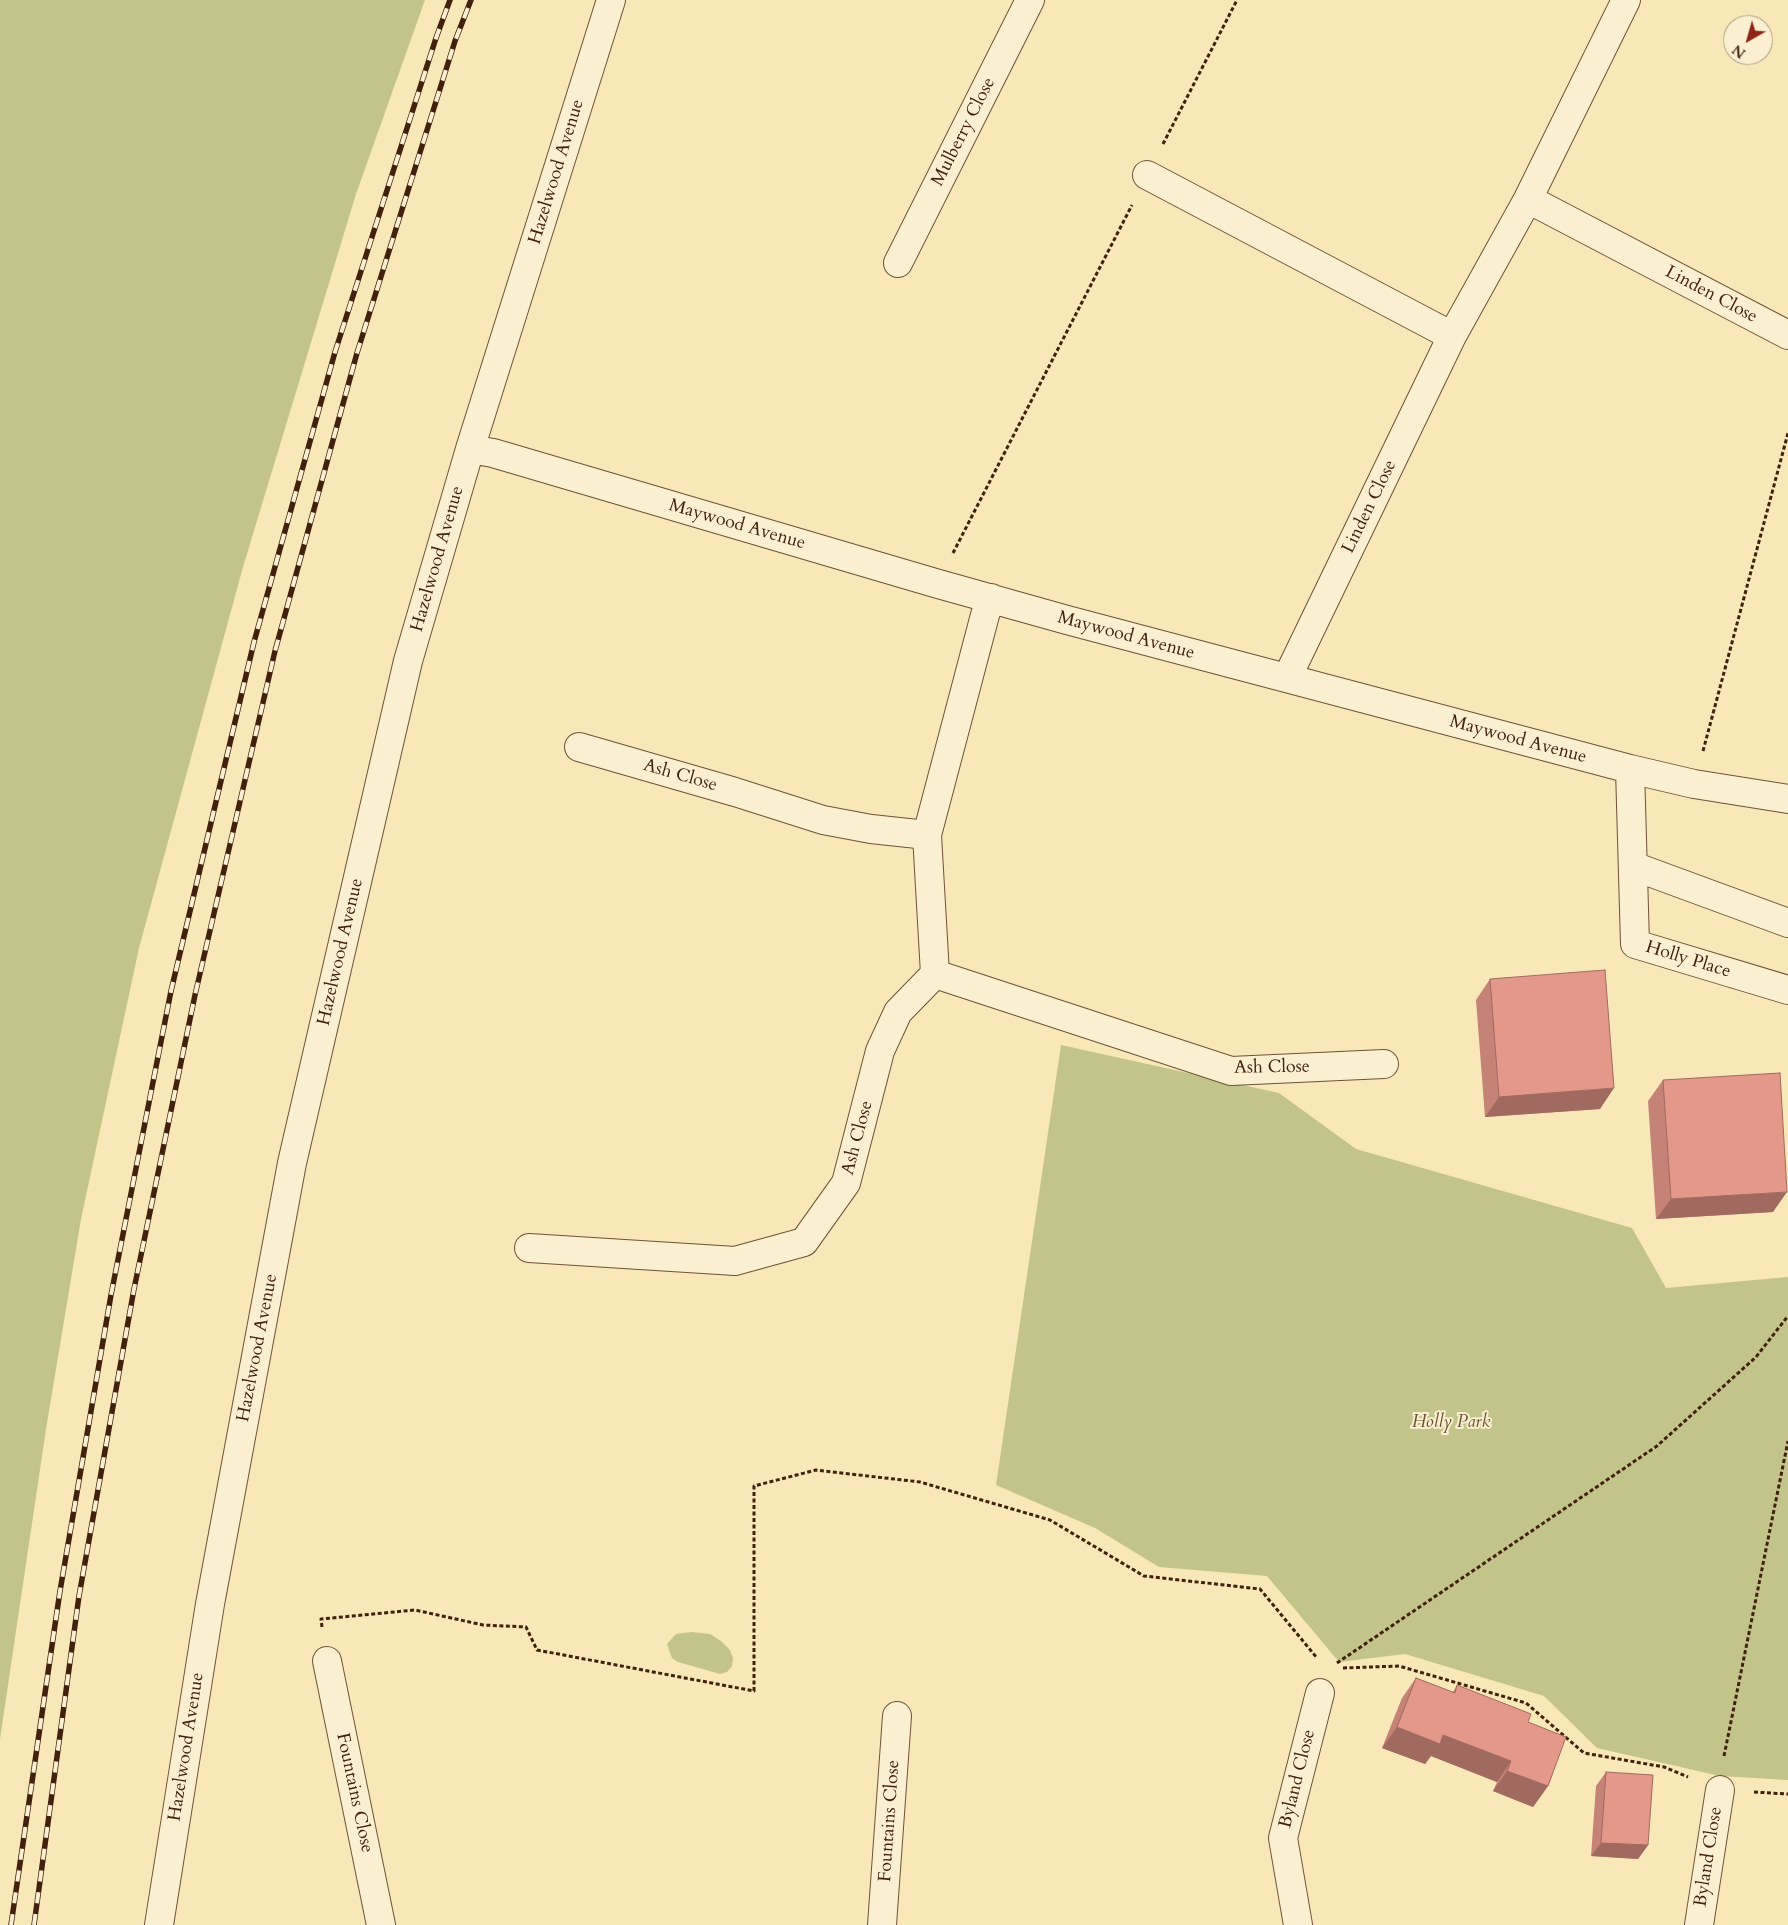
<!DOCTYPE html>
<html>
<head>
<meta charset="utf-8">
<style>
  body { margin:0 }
  #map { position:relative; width:1788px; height:1925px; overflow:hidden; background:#f8e7b7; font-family:Cardo,serif }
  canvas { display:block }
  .north { position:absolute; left:1723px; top:15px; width:50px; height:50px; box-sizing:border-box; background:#faefd0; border:1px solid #b09c82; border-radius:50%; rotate:218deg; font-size:14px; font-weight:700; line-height:20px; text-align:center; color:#41200d }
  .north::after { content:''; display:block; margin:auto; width:18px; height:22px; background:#8f2418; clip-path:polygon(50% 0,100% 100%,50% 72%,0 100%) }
</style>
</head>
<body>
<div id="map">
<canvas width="1788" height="1925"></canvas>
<div class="north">N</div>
</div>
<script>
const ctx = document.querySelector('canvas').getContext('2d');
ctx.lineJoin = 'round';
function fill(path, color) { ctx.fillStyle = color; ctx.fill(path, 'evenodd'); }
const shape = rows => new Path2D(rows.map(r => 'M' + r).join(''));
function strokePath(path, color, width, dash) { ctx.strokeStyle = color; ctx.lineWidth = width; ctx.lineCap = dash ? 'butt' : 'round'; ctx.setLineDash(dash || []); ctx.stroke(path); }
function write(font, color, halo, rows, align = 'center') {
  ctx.font = font + ' Cardo,serif'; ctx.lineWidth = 4; ctx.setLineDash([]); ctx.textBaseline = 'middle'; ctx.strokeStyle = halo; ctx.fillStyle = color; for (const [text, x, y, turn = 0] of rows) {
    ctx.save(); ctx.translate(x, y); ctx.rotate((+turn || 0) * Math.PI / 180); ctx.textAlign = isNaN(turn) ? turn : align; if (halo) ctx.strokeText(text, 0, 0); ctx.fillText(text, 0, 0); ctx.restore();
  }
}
const green = shape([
  [0,0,425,0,356,194,243,567,139,948,81,1219,46,1429,0,1739],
  [1061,1045,1279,1093,1356,1149,1632,1228,1666,1288,1788,1277,1788,1780,1720,1776,1597,1748,1544,1696,1405,1654,1339,1662,1267,1576,1159,1567,1095,1528,996,1485],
  [691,1632,710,1634,721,1641,730,1650,733,1658,732,1666,727,1672,720,1674,678,1662,672,1658,667,1644,676,1634]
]);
const path = shape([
  [1163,144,1237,0],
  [953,553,1132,205],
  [1703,751,1788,433],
  [322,1627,321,1619,415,1610,483,1625,526,1627,537,1650,754,1691,754,1486,816,1470,920,1482,1050,1520,1144,1576,1260,1589,1317,1658],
  [1337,1663,1657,1446,1756,1357,1788,1316],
  [1343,1668,1399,1666,1526,1703,1584,1753,1664,1767,1688,1777],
  [1724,1756,1788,1441],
  [1754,1792,1788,1794]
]);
const minor = shape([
  [1147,175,1452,336],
  [1528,199,1788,335],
  [898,263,1030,0],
  [470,449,493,453,935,583,1067,620,1630,769,1694,784,1788,799],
  [1287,678,1452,336,1528,199,1626,0],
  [579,747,735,792,823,820,871,829,927,835,985,615,991,598],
  [1630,769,1635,944,1788,990],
  [1633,866,1788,923],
  [935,974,1231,1071,1384,1064],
  [529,1248,735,1261,804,1242,846,1183,880,1051,898,1012,935,974,927,835],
  [327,1661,381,1925],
  [159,1925,210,1604,292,1163,408,661,470,449,611,0],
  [882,1925,897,1716],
  [1298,1925,1283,1838,1320,1693],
  [1699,1925,1720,1790]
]);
const rail = shape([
  [11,1925,60,1591,111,1295,171,991,254,642,335,352,436,38,450,0],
  [34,1925,79,1596,134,1289,195,995,275,651,357,353,455,41,471,0]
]);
const wall = shape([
  [1490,979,1600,1109,1485,1117,1476,1000],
  [1663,1080,1773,1212,1656,1219,1648,1101],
  [1416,1678,1453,1692,1457,1685,1528,1722,1548,1786,1533,1807,1493,1791,1497,1782,1431,1756,1425,1764,1382,1748,1402,1698],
  [1606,1772,1648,1845,1638,1859,1591,1856,1596,1786]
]);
const shadedWall = shape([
  [1614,1088,1600,1109,1485,1117,1499,1097],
  [1787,1192,1773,1212,1656,1219,1671,1199],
  [1397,1727,1443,1735,1511,1761,1497,1782,1431,1756,1425,1764,1382,1748],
  [1507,1771,1548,1786,1533,1807,1493,1791],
  [1601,1843,1648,1845,1638,1859,1591,1856]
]);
const building = shape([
  [1605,970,1614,1088,1499,1097,1490,979,1605,970],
  [1780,1073,1787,1192,1671,1199,1663,1080,1780,1073],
  [1416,1678,1455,1693,1457,1685,1531,1714,1528,1722,1566,1737,1548,1786,1507,1771,1511,1761,1443,1735,1440,1744,1397,1727,1416,1678],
  [1606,1772,1653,1775,1648,1845,1601,1843,1606,1772]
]);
const streetNames = [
  ["Mulberry Close",964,132,-63],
  ["Hazelwood Avenue",557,172,-73],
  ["Linden Close",1711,295,28],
  ["Linden Close",1370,507,-64],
  ["Maywood Avenue",737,525,16],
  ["Hazelwood Avenue",438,559,-74],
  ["Maywood Avenue",1126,636,15],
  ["Maywood Avenue",1518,740,15],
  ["Ash Close",680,776,16],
  ["Hazelwood Avenue",341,952,-77],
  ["Holly Place",1688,960,17],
  ["Ash Close",1272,1068,-1],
  ["Ash Close",858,1138,-75],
  ["Hazelwood Avenue",258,1348,-79],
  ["Hazelwood Avenue",187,1747,-81],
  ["Byland Close",1298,1779,-76],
  ["Fountains Close",354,1793,78],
  ["Fountains Close",890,1821,-86],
  ["Byland Close",1709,1857,-81]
];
const parkNames = [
  ["Holly Park",1451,1423]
];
fill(green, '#c3c48a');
strokePath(minor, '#6f5238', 30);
strokePath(path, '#41200d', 3, [4, 2.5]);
strokePath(minor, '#faefd0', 28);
strokePath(rail, '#41200d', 5.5);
strokePath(rail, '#faefd0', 4, [11]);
fill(wall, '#c48376');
fill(shadedWall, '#a06a60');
fill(building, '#e49889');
strokePath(building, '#a06a60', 1);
write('18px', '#41200d', '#faefd0', streetNames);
write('italic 18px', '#685132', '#faefd0', parkNames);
</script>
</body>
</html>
